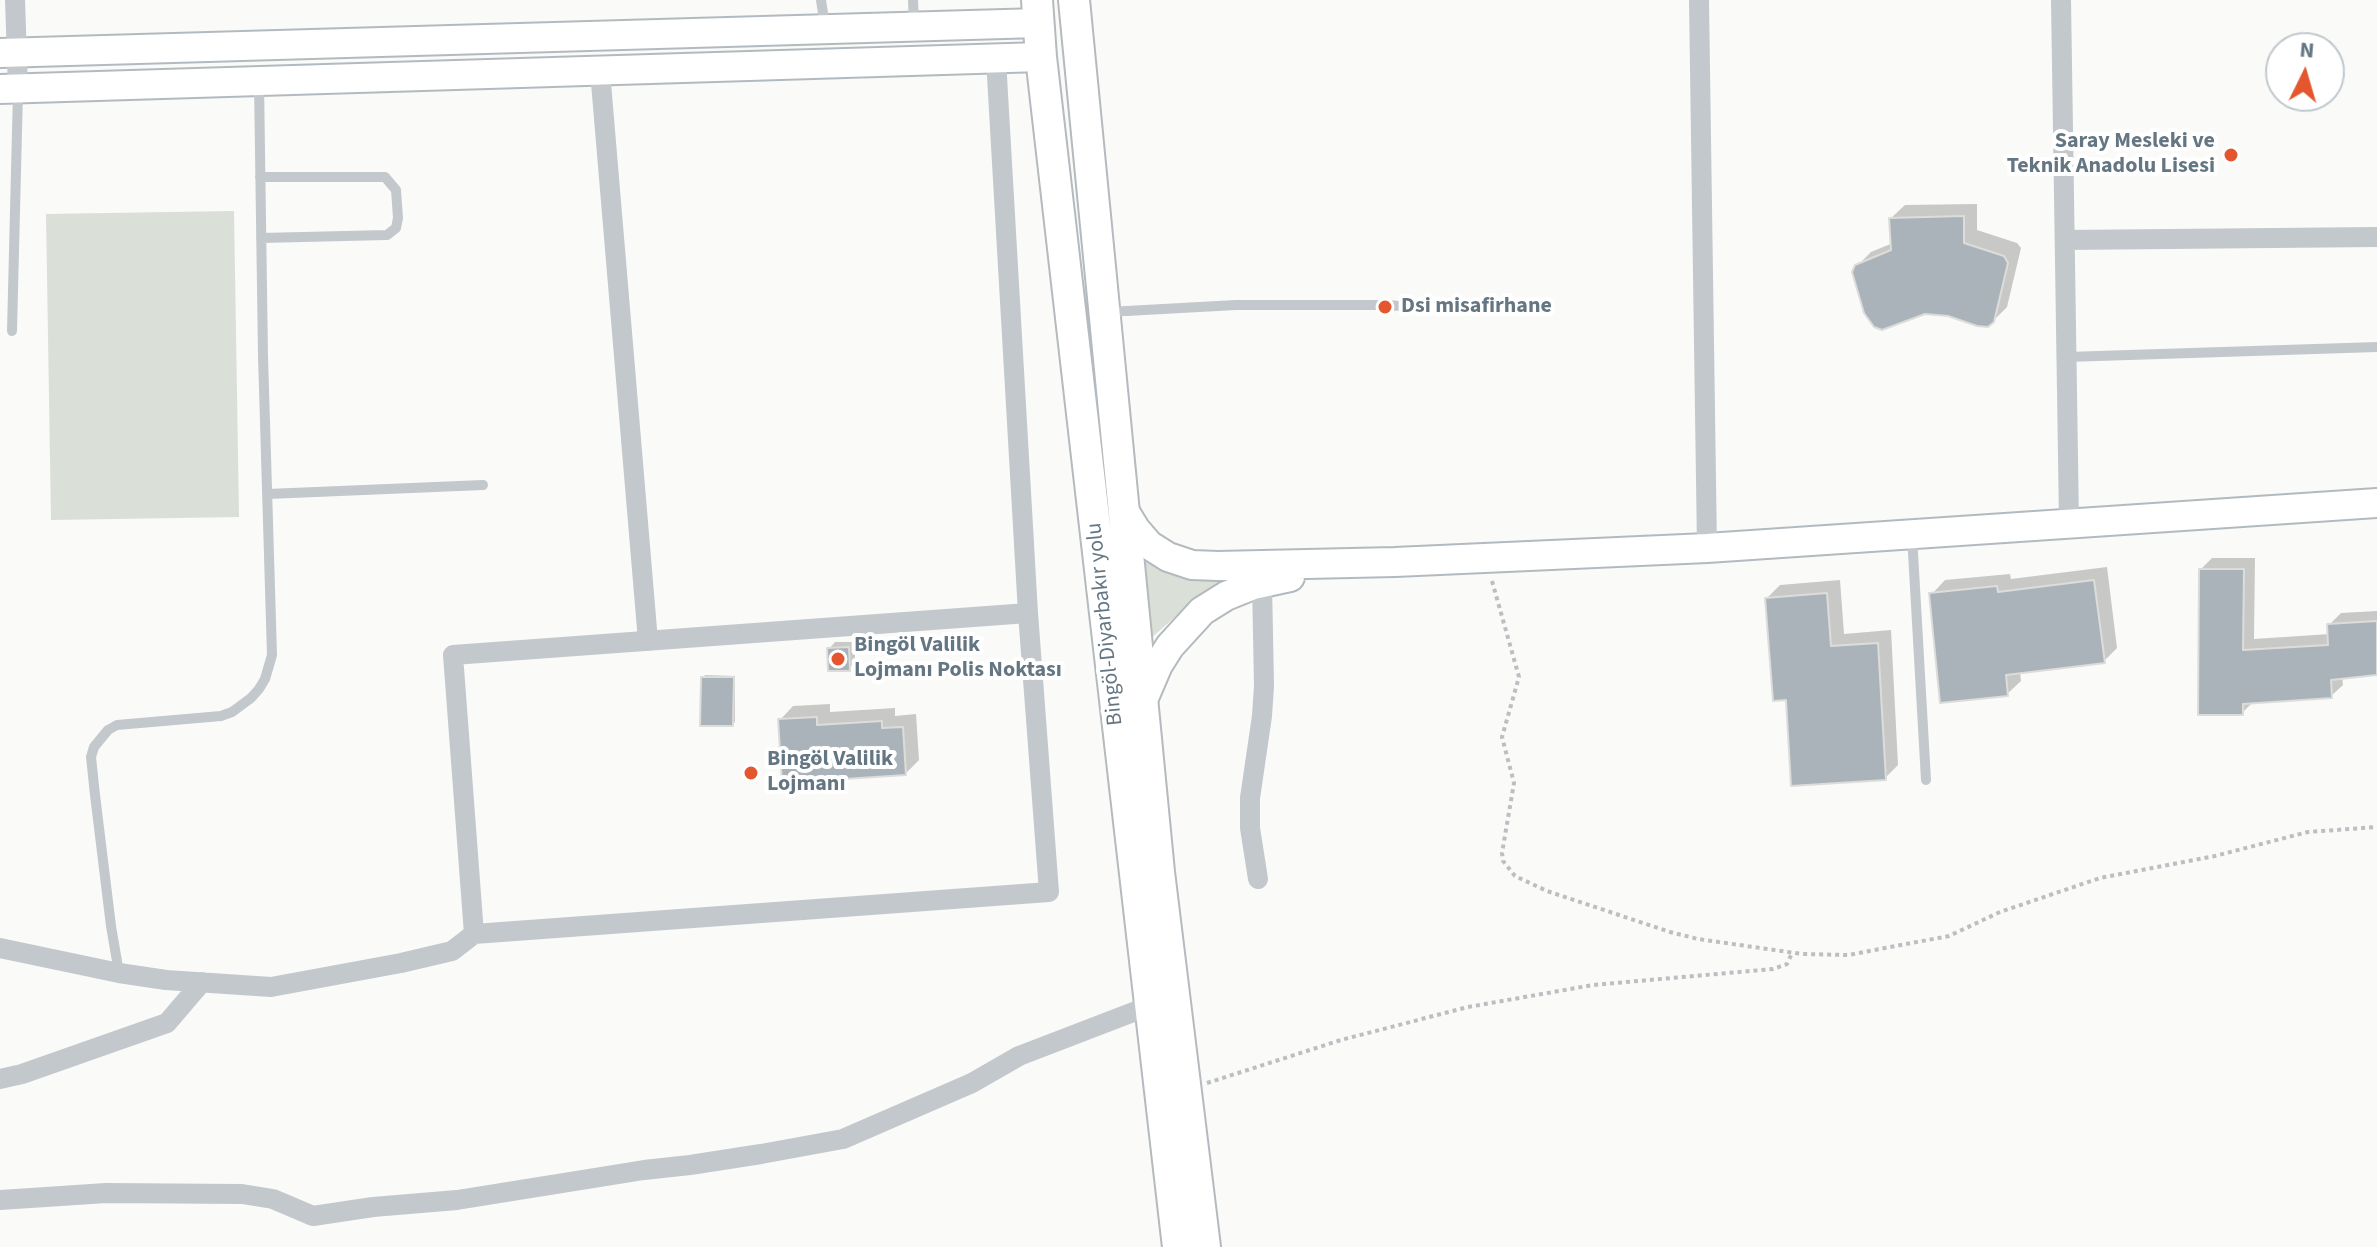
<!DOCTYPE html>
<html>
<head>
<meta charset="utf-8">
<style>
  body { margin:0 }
  #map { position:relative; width:2377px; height:1247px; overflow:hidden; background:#fafaf8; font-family:"Source Sans 3",sans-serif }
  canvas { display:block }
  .north { position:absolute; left:2265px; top:32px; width:80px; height:80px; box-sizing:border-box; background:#fff; border:2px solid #c1c8cd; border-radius:50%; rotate:5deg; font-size:22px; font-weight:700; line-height:32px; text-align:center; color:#657683 }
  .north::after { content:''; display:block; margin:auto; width:28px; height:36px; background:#e4572e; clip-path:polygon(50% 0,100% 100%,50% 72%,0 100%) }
</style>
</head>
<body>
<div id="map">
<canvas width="2377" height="1247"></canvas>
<div class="north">N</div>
</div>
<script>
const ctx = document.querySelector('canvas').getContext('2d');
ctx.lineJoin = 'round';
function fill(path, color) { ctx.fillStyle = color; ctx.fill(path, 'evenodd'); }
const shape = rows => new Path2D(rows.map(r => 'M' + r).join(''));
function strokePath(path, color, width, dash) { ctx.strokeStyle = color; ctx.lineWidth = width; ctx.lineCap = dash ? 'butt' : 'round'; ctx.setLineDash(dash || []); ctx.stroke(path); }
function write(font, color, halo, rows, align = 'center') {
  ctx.font = font + ' "Source Sans 3",sans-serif'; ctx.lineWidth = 8; ctx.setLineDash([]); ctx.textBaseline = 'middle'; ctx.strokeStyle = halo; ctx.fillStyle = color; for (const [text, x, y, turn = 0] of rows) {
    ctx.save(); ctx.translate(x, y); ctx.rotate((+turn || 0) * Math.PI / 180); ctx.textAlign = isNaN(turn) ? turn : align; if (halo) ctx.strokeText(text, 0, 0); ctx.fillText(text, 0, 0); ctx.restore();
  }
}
const green = shape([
  [234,211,239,517,51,520,46,214],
  [1141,552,1267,572,1198,599,1183,610,1150,639]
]);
const shadow = shape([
  [1977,204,1977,230,2017,243,2021,248,2007,307,1993,321,1925,312,1857,266,1871,252,1893,243,1891,218,1905,205],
  [2212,558,2255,558,2254,639,2330,634,2329,625,2341,613,2377,611,2377,673,2342,676,2343,685,2331,696,2253,702,2242,713,2201,569],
  [2107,567,2117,648,2104,661,2020,672,2021,681,2007,694,1932,594,1945,580,2010,574,2011,579],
  [1840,580,1844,634,1891,630,1898,765,1885,778,1787,698,1767,598,1780,585],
  [835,642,855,642,855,662,849,669,829,649],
  [705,675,735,676,735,722,733,724,703,678],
  [830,704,830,712,895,708,895,716,916,714,919,760,905,774,780,720,793,706]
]);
const building = shape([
  [1964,216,1964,243,2004,256,2008,263,1994,322,1988,327,1977,326,1948,316,1925,314,1882,330,1874,327,1864,313,1852,272,1855,265,1891,250,1889,218,1964,216],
  [2199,569,2244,569,2243,650,2328,645,2327,624,2377,621,2377,675,2331,680,2332,698,2243,704,2243,715,2198,715,2199,569],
  [2094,580,2105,663,2006,675,2008,696,1940,703,1929,593,1997,586,1998,592,2094,580],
  [1827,593,1831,646,1878,643,1886,780,1791,786,1786,700,1773,701,1765,598,1827,593],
  [849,647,850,671,828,671,827,648,849,647],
  [701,677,734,677,733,726,700,726,701,677],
  [817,717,817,725,882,721,882,728,903,727,906,775,782,783,778,719,817,717]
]);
const path = shape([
  [1492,581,1519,677,1502,737,1514,783,1502,853,1503,861,1515,876,1547,891,1670,932,1698,939,1802,954,1848,955,1949,936,2000,912,2100,878,2215,856,2308,832,2377,827],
  [1207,1083,1341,1040,1468,1007,1593,985,1773,969,1787,964,1792,953]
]);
const lane = shape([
  [821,0,825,27],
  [913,0,914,24],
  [260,177,385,177,396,190,398,218,396,228,387,235,261,238],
  [1108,312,1236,305,1383,305,1494,311],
  [12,331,18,91],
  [2067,357,2377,347],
  [268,494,483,485],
  [1912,535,1926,780],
  [119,973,111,926,95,795,91,757,94,747,108,730,117,725,221,716,232,712,251,698,259,689,265,679,272,655,263,356,259,83]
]);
const street = shape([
  [15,0,18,89],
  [1699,0,1707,548],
  [2061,0,2069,522],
  [600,71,648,641],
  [2065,240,2377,237],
  [1258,879,1250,828,1250,798,1262,716,1264,686,1262,583],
  [474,934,453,655,1028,613],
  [0,948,119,973,166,980,271,987,401,963,452,951,474,934,1049,892,1028,613,996,59],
  [0,1079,22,1074,167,1023,202,982],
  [0,1200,106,1193,242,1194,273,1199,313,1216,373,1207,457,1200,644,1170,690,1165,761,1154,843,1139,972,1083,1019,1056,1149,1006]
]);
const secondary = shape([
  [0,53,1039,23],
  [0,89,1041,57],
  [1125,512,1136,530,1149,545,1168,557,1192,565,1218,566,1395,562,1707,548,2377,503],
  [1143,700,1158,665,1170,646,1202,611,1226,596,1253,585,1290,577]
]);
const primary = shape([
  [1037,0,1041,57,1178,1247],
  [1074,0,1159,872,1205,1247]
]);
const markers = [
  [2231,155,8,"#e4572e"],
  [1385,307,8,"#e4572e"],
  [838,659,8,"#e4572e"],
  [751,773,8,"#e4572e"]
];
const poiNames = [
  ["Saray Mesleki ve",2215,142,"right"],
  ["Teknik Anadolu Lisesi",2215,167,"right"],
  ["Dsi misafirhane",1401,307],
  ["Bingöl Valilik",854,646],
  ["Lojmanı Polis Noktası",854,671],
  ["Bingöl Valilik",767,760],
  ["Lojmanı",767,785]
];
const streetNames = [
  ["Bingöl-Diyarbakır yolu",1106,624,-96]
];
fill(green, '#dadfd7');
fill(shadow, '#0003');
fill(building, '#aab3b9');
strokePath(building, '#dcdcda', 2);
strokePath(secondary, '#b3babf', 32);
strokePath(primary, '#b5babe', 34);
strokePath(path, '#bbbfc2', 4, [4, 4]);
strokePath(lane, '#c3c8cc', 10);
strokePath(street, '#c3c8cc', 20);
strokePath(secondary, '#fff', 28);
strokePath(primary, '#fff', 30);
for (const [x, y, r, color] of markers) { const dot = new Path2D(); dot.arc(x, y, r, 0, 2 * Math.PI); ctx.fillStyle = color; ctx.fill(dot); strokePath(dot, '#fff', 3); }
write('bold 22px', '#657683', '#fff', poiNames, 'left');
write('22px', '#657683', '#fff', streetNames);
</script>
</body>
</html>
